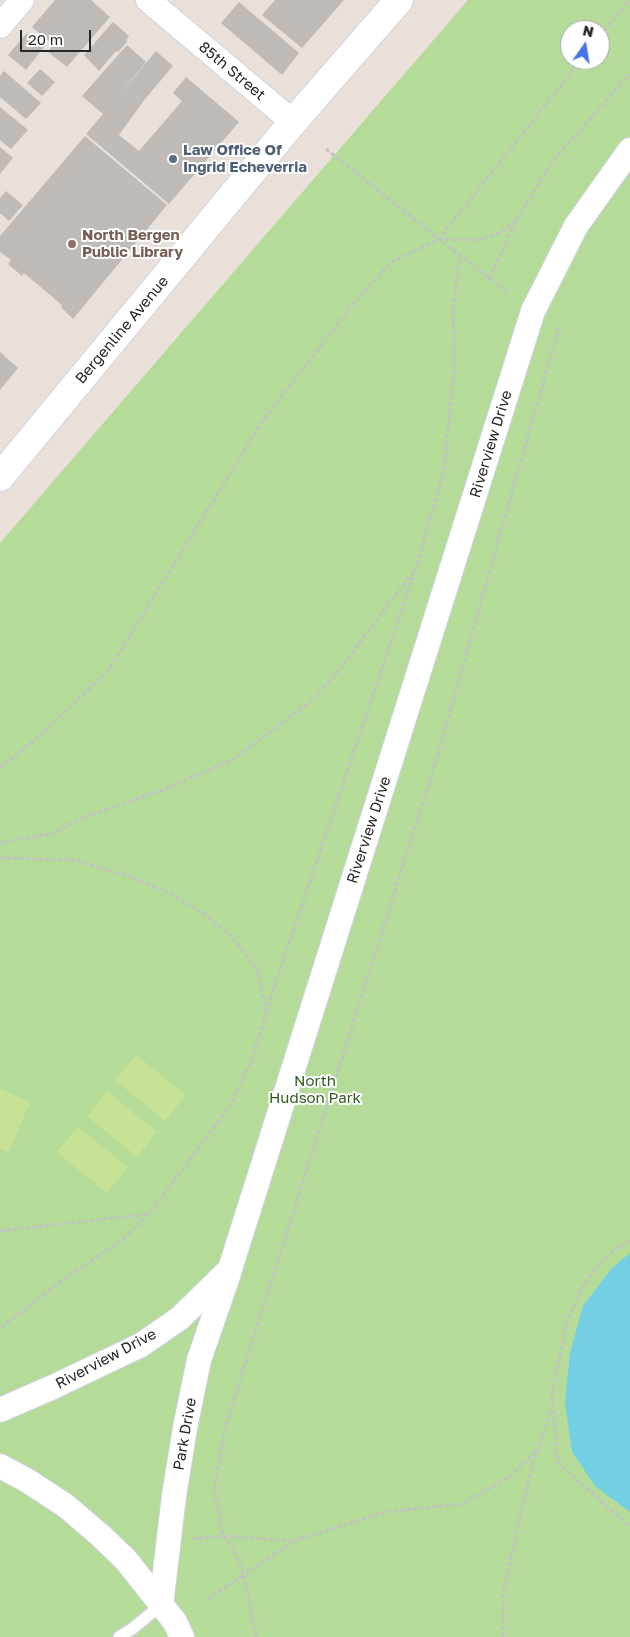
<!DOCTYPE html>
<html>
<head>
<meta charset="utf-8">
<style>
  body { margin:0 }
  #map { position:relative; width:630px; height:1637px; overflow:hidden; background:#e8e0d9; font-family:"Golos Text",sans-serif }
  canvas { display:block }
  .north { position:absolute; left:560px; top:20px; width:50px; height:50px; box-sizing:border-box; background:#fff; border:1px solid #a8a8a8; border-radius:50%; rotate:13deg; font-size:14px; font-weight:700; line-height:20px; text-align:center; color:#262626 }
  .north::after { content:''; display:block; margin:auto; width:18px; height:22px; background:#4572e9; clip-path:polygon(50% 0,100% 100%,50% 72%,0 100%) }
  .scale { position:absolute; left:20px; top:30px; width:71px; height:22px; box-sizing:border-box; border:2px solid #262626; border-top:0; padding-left:6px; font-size:15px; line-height:18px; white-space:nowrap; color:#262626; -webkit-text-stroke:4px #fff; paint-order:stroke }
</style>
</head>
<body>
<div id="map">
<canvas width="630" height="1637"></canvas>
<div class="north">N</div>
<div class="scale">20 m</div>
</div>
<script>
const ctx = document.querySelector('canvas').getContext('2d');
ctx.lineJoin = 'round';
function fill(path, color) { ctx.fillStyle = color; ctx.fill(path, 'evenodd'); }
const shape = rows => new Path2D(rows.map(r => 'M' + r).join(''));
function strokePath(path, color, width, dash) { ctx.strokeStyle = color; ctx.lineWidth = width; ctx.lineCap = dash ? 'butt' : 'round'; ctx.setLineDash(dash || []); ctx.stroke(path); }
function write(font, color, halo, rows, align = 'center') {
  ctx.font = font + ' "Golos Text",sans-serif'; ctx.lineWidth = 4; ctx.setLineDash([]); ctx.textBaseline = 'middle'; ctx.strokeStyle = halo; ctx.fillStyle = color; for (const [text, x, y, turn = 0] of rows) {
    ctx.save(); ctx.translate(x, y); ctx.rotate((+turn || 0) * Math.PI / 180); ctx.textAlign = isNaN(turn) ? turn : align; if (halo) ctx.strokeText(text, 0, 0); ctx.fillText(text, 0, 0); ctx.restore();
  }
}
const green = shape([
  [468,0,630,0,630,1637,0,1637,0,543],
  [570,30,600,30,600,60,570,60]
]);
const pitch = shape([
  [136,1055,186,1095,165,1121,115,1080],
  [0,1089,30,1102,9,1152,0,1149],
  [107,1091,157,1132,137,1157,87,1116],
  [78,1127,128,1167,107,1193,57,1152]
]);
const water = shape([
  [630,1253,630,1512,595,1486,572,1452,565,1402,570,1353,583,1306,611,1269]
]);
const building = shape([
  [55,0,91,0,110,17,67,67,48,52,53,45,32,27],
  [275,0,344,0,302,48,262,15],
  [239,2,299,53,282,75,221,23],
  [113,22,129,36,126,41,127,42,118,52,116,51,99,71,84,55],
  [27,33,44,47,26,70,8,55],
  [127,45,146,62,103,114,82,96],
  [156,51,173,66,145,99,119,135,139,151,182,101,173,93,186,77,239,122,169,204,86,134],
  [40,69,55,82,42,96,27,83],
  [4,71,41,103,26,119,0,97,0,76],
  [0,107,28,130,11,149,0,140],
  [85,136,167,205,73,319,61,307,62,305,24,273,22,276,8,264,11,260,0,252,0,236],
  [0,147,13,158,0,174],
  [6,191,23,205,9,221,0,213,0,198],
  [0,352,18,368,0,390]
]);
const path = shape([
  [600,36,629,0],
  [326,149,439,239,510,294],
  [439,239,478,240,499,233,516,221],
  [489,279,516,221,552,162,630,74],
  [0,768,45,731,108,671,263,420,350,308,391,262,439,239,581,60],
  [0,843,55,833,69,824,87,816,165,789,234,759,310,702,336,674,416,568,444,470,454,370,453,308,460,255],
  [0,858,74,860,134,878,171,894,204,914,234,939,258,971,266,1013,252,1059,230,1106,149,1214,122,1240,53,1287,0,1328],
  [266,1012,414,573],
  [0,1231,148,1214],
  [630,1241,616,1249,598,1265,583,1287,567,1321,552,1393,558,1463,630,1527],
  [192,1539,223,1536,293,1541],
  [208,1599,294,1541,384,1512,463,1504,511,1476,538,1449],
  [256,1637,244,1575,233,1547,223,1536,214,1489,225,1428,436,761,558,330,553,326],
  [503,1637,503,1592,530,1474,551,1409]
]);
const lane = shape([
  [119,1637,132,1629,161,1605]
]);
const street = shape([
  [148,0,293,122],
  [0,26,22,0],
  [0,1410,53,1387,141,1345,180,1318,230,1269,533,311,576,226,630,150],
  [0,1466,28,1481,66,1506,101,1536,126,1560,175,1622,182,1637],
  [161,1605,174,1496,185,1428,199,1360,229,1273]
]);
const secondary = shape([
  [0,477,293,122,399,0]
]);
const markers = [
  [173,159,5,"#5c6f8a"],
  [72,244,5,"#8d6e63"]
];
const streetNames = [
  ["85th Street",232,71,40],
  ["Bergenline Avenue",122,330,-50],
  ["Riverview Drive",491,444,-73],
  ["Riverview Drive",369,830,-72],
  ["Riverview Drive",106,1359,-28],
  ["Park Drive",185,1434,-80]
];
const serviceNames = [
  ["Law Office Of",183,150],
  ["Ingrid Echeverria",183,167]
];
const educationNames = [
  ["North Bergen",82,235],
  ["Public Library",82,252]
];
const parkNames = [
  ["North",315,1081],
  ["Hudson Park",315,1098]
];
fill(green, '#b5db99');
fill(pitch, '#c8e295');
fill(water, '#73cfe3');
fill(building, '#c0bab6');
strokePath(lane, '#ced3df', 14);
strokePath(street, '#ced3df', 26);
strokePath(secondary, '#ced3df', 30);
strokePath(path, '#c2c2c2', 3, [4, 2.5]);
strokePath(lane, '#fff', 11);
strokePath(street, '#fff', 24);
strokePath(secondary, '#fff', 28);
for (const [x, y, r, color] of markers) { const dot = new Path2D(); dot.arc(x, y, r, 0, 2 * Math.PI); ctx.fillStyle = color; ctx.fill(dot); strokePath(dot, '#fff', 2); }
write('15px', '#262626', '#fff', streetNames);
write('bold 15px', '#4e5e75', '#fff', serviceNames, 'left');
write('bold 15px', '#785e54', '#fff', educationNames, 'left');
write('15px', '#315b1e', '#fff', parkNames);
</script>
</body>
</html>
